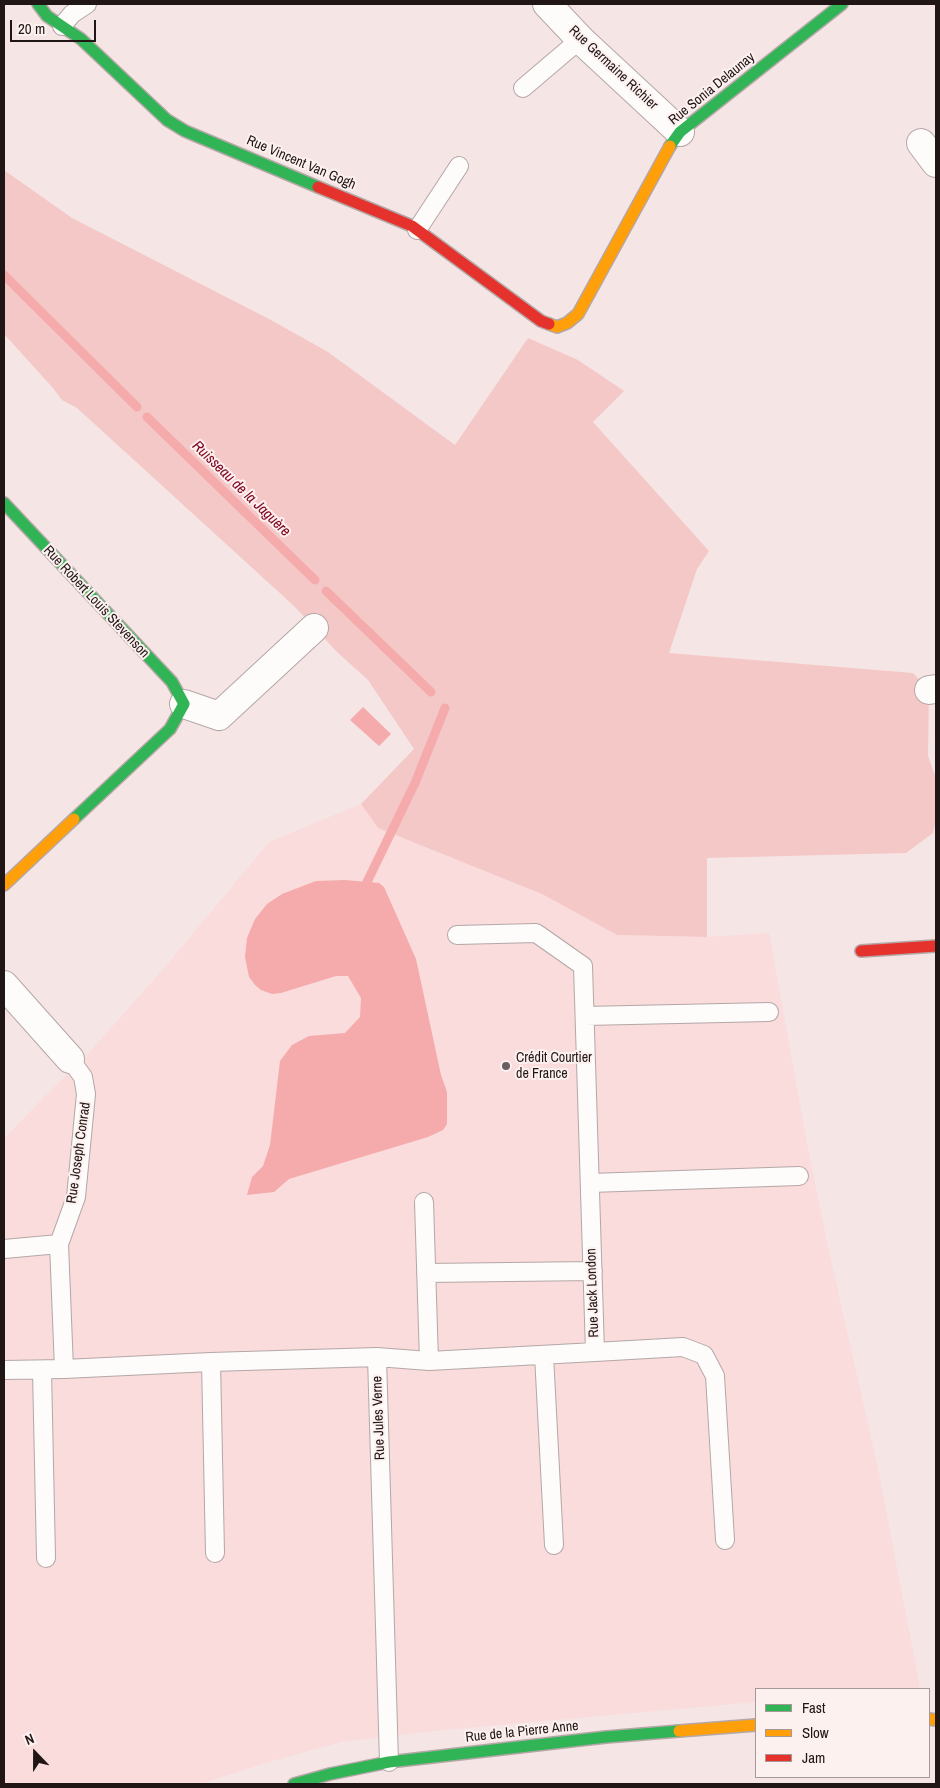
<!DOCTYPE html>
<html>
<head>
<meta charset="utf-8">
<style>
  body { margin:0 }
  #map { position:relative; width:940px; height:1788px; overflow:hidden; background:#f6e5e5; font-family:"Archivo Narrow",sans-serif }
  canvas { display:block }
  .frame { position:absolute; inset:0; border:5px solid #201615; pointer-events:none }
  .legend { position:absolute; left:755px; top:1688px; width:175px; height:90px; box-sizing:border-box; background:#fdf1f0; border:1px solid #a59998; margin:0; padding:6px 9px; list-style:none; font-size:15px; color:#201615 }
  .legend li { display:flex; align-items:center; gap:10px; height:25px }
  .legend b { width:25px; border:1px solid #a59998 }
  .north { position:absolute; left:10px; top:1728px; width:50px; height:50px; -webkit-text-stroke:4px #fdf1f0; paint-order:stroke; rotate:338deg; font-size:14px; font-weight:700; line-height:20px; text-align:center; color:#201615 }
  .north::after { content:''; display:block; margin:auto; width:18px; height:22px; background:#201615; clip-path:polygon(50% 0,100% 100%,50% 72%,0 100%) }
  .scale { position:absolute; left:10px; top:20px; width:86px; height:22px; box-sizing:border-box; border:2px solid #201615; border-top:0; padding-left:6px; font-size:15px; line-height:18px; white-space:nowrap; color:#201615; -webkit-text-stroke:4px #fdf1f0; paint-order:stroke }
</style>
</head>
<body>
<div id="map">
<canvas width="940" height="1788"></canvas>
<div class="frame"></div>
<ul class="legend">
<li><b style="height:6px;background:#30b455"></b>Fast</li>
<li><b style="height:6px;background:#ff9f0a"></b>Slow</li>
<li><b style="height:6px;background:#e5322d"></b>Jam</li>
</ul>
<div class="north">N</div>
<div class="scale">20 m</div>
</div>
<script>
const ctx = document.querySelector('canvas').getContext('2d');
ctx.lineJoin = 'round';
function fill(path, color) { ctx.fillStyle = color; ctx.fill(path, 'evenodd'); }
const shape = rows => new Path2D(rows.map(r => 'M' + r).join(''));
function strokePath(path, color, width, dash) { ctx.strokeStyle = color; ctx.lineWidth = width; ctx.lineCap = dash ? 'butt' : 'round'; ctx.setLineDash(dash || []); ctx.stroke(path); }
function write(font, color, halo, rows, align = 'center') {
  ctx.font = font + ' "Archivo Narrow",sans-serif'; ctx.lineWidth = 4; ctx.setLineDash([]); ctx.textBaseline = 'middle'; ctx.strokeStyle = halo; ctx.fillStyle = color; for (const [text, x, y, turn = 0] of rows) {
    ctx.save(); ctx.translate(x, y); ctx.rotate((+turn || 0) * Math.PI / 180); ctx.textAlign = isNaN(turn) ? turn : align; if (halo) ctx.strokeText(text, 0, 0); ctx.fillText(text, 0, 0); ctx.restore();
  }
}
const built = shape([
  [361,804,378,828,542,894,617,935,707,937,769,933,806,1138,828,1247,878,1469,920,1688,756,1689,756,1702,443,1730,341,1742,269,1762,200,1784,4,1784,4,1139,44,1097,88,1054,166,966,269,842]
]);
const green = shape([
  [4,170,72,218,271,320,328,352,455,445,528,338,578,360,624,391,593,422,709,551,697,569,669,653,913,673,929,690,928,756,936,778,936,821,933,833,906,853,707,858,707,937,617,935,542,894,378,828,361,804,414,749,368,680,337,652,294,606,77,408,62,400,53,388,4,334]
]);
const water = shape([
  [363,707,391,734,379,746,350,720],
  [345,880,379,883,384,887,416,959,441,1075,447,1092,447,1124,443,1130,428,1137,289,1179,274,1192,247,1195,252,1177,263,1166,270,1145,280,1061,292,1045,309,1036,345,1033,360,1017,361,998,348,976,336,976,281,993,272,994,261,990,255,985,249,977,245,957,247,938,255,919,267,904,282,894,316,881]
]);
const stream = shape([
  [4,275,137,407],
  [147,417,315,580],
  [326,591,431,692],
  [367,882,415,783,445,708]
]);
const lane = shape([
  [62,26,72,14,87,4],
  [523,88,570,48,582,41],
  [417,230,459,166],
  [585,1016,769,1012],
  [590,1183,799,1176],
  [424,1202,429,1361],
  [4,1249,59,1244],
  [426,1273,593,1271],
  [595,1352,683,1347,704,1355,715,1376,725,1540],
  [544,1355,554,1545],
  [377,1357,429,1361,595,1352,583,966,536,933,457,935],
  [211,1362,215,1553],
  [64,1369,59,1244,76,1197,86,1094,83,1077,70,1059],
  [4,1370,64,1369,211,1362,377,1357,389,1762],
  [42,1370,46,1558]
]);
const street = shape([
  [547,4,582,41,680,132],
  [921,143,936,163],
  [929,690,936,689],
  [184,704,219,716,314,628],
  [4,985,70,1059]
]);
const fast = shape([
  [38,4,47,16,81,39,167,120,185,131,318,187],
  [670,146,680,132,842,4],
  [4,503,172,682,184,704,170,729,74,819],
  [294,1784,330,1774,389,1762,606,1737,679,1731]
]);
const slow = shape([
  [549,324,557,327,567,323,578,314,670,146],
  [4,885,74,819],
  [929,1719,936,1720],
  [679,1731,756,1725]
]);
const jam = shape([
  [318,187,412,226,541,321,549,324],
  [861,951,936,946]
]);
const markers = [
  [506,1066,5,"#6b5e5e"]
];
const streetNames = [
  ["Rue Germaine Richier",613,68,43],
  ["Rue Sonia Delaunay",712,89,-39],
  ["Rue Vincent Van Gogh",301,163,23],
  ["Rue Robert Louis Stevenson",96,602,47],
  ["Rue Joseph Conrad",79,1153,-82],
  ["Rue Jack London",593,1293,-92],
  ["Rue Jules Verne",379,1418,-92],
  ["Rue de la Pierre Anne",522,1732,-6]
];
const poiNames = [
  ["Crédit Courtier",516,1058],
  ["de France",516,1074]
];
const waterNames = [
  ["Ruisseau de la Jaguère",241,489,44]
];
fill(built, '#f9dcdb');
fill(green, '#f5c8c8');
fill(water, '#f5abac');
strokePath(stream, '#f5abac', 9);
strokePath(lane, '#b4a7a7', 20);
strokePath(street, '#b4a7a7', 30);
strokePath(fast, '#b4a7a7', 14);
strokePath(slow, '#b4a7a7', 14);
strokePath(jam, '#b4a7a7', 14);
strokePath(lane, '#fefbfb', 18);
strokePath(street, '#fefbfb', 28);
strokePath(fast, '#30b455', 11);
strokePath(slow, '#ff9f0a', 11);
strokePath(jam, '#e5322d', 11);
for (const [x, y, r, color] of markers) { const dot = new Path2D(); dot.arc(x, y, r, 0, 2 * Math.PI); ctx.fillStyle = color; ctx.fill(dot); strokePath(dot, '#fdf1f0', 2); }
write('14px', '#201615', '#fdf1f0', streetNames);
write('14px', '#201615', '#fdf1f0', poiNames, 'left');
write('italic 15px', '#810721', '#fdf1f0', waterNames);
</script>
</body>
</html>
